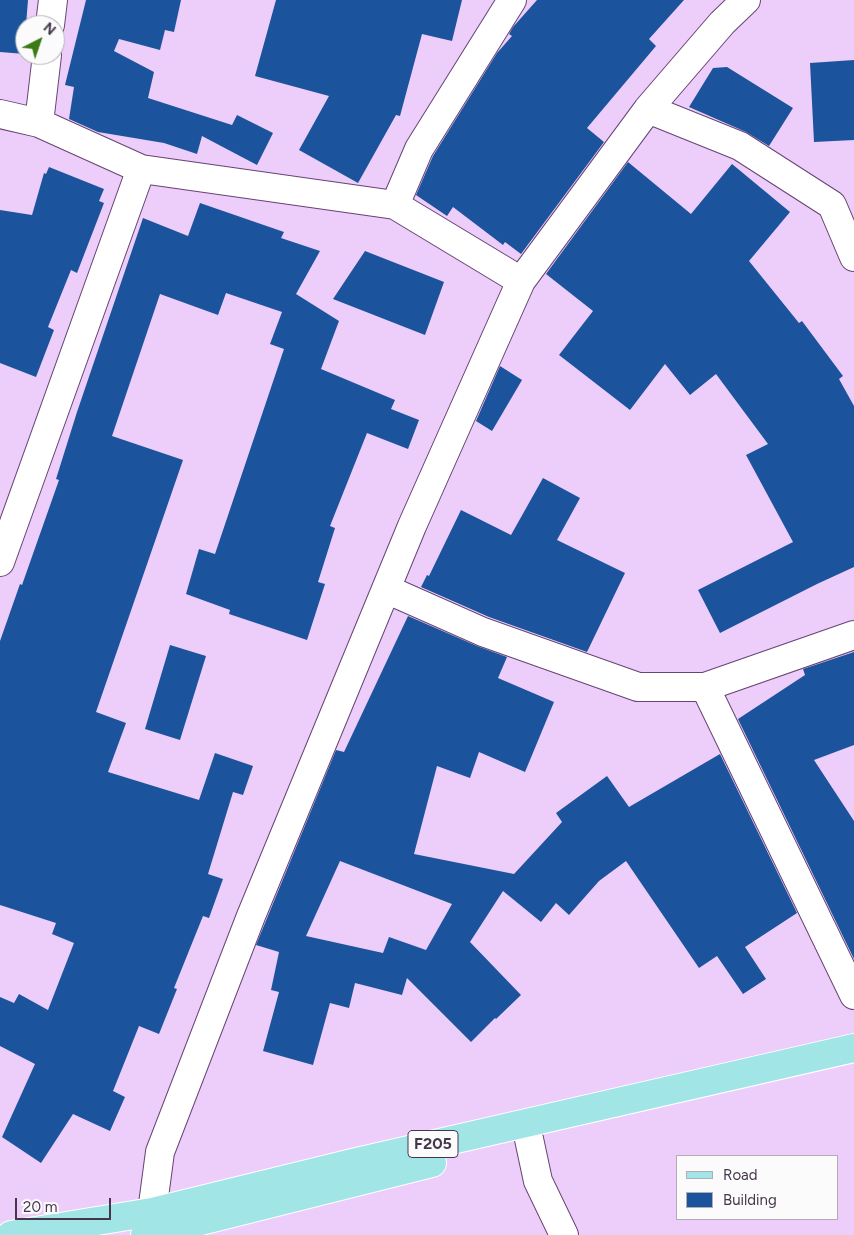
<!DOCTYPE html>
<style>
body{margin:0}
#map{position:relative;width:854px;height:1235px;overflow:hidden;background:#edcdfa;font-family:Figtree,sans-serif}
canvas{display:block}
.legend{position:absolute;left:676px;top:1155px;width:162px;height:65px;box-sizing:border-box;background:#fbfbfb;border:1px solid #b3acb5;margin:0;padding:6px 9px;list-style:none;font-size:15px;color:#46364c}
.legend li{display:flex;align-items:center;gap:10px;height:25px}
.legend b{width:25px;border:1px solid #b3acb5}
.north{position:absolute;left:15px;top:15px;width:50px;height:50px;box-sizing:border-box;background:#fbfbfb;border:1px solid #b3acb5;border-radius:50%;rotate:41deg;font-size:14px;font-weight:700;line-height:20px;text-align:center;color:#46364c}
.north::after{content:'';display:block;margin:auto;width:18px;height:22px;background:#3c7a16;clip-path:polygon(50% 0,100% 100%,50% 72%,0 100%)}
.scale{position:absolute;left:15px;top:1198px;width:96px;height:22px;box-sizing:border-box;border:2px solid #46364c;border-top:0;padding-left:6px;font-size:15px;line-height:18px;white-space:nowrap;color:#46364c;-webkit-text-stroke:4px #fbfbfb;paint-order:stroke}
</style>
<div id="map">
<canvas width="854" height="1235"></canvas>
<ul class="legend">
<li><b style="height:6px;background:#a2e5e6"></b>Road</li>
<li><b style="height:14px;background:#1b549c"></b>Building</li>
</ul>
<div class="north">N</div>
<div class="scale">20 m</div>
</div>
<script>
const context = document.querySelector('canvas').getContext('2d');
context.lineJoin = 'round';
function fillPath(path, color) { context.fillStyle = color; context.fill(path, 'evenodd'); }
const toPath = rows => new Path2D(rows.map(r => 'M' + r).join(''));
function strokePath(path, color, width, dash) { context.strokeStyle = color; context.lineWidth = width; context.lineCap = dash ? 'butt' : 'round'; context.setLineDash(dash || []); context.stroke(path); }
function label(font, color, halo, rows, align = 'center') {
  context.font = font + ' Figtree,sans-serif'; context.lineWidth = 5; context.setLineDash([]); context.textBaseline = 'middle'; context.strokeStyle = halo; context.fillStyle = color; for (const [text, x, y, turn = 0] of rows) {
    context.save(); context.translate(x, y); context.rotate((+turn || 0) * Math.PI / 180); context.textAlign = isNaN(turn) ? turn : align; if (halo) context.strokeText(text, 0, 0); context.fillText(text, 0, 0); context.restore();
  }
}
fillPath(toPath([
 [0,0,28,0,26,25,25,25,25,54,0,52],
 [86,0,181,0,174,32,165,30,160,50,119,39,114,51,154,72,148,98,232,125,237,115,273,133,257,165,202,136,197,154,164,143,98,132,69,119,74,87,65,85],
 [276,0,462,0,452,41,422,34,400,116,396,115,358,183,299,150,329,96,255,76],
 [537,0,684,0,649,39,656,46,587,128,604,142,521,254,505,242,503,245,453,207,447,216,416,195,433,156,497,53,512,36,509,34,513,27],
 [854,60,854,140,814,142,810,63],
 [727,67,793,108,769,146,746,132,689,107,713,68],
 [628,162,691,214,732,164,790,212,749,261,799,323,802,321,843,376,839,379,854,406,854,567,817,584,720,633,698,590,793,542,746,455,768,444,716,374,690,395,665,364,630,410,559,355,593,311,546,274],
 [49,167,104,189,99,201,104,203,77,273,71,270,48,327,54,330,36,377,0,363,0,210,32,215,44,173,46,174],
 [200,203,284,232,281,238,320,251,296,294,339,321,321,369,395,400,391,409,419,420,408,449,367,433,330,526,335,528,318,582,325,584,307,640,229,614,230,610,186,594,199,549,215,554,284,349,270,344,282,312,226,293,218,315,160,294,112,436,183,460,96,712,126,723,108,772,199,800,215,753,253,766,243,795,233,792,208,874,223,879,209,918,203,916,174,988,177,989,159,1034,139,1026,113,1091,125,1097,110,1131,73,1114,41,1163,2,1137,35,1064,0,1046,0,997,14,1003,19,994,48,1010,74,943,52,934,56,923,0,905,0,641,20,584,22,585,59,480,56,479,77,412,143,218,188,236],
 [365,251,444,282,425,335,333,299],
 [500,366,522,380,492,431,476,421],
 [543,478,580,498,557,540,625,573,587,652,489,617,421,587,427,575,429,576,461,510,511,535],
 [408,616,477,646,507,657,498,678,554,702,525,772,479,752,470,778,437,766,414,854,514,874,562,822,556,813,607,776,629,807,720,754,797,913,745,947,766,979,743,994,717,956,699,968,626,861,599,881,569,915,556,903,541,922,503,891,470,942,521,995,496,1019,495,1018,471,1042,407,978,402,995,355,983,349,1008,330,1003,313,1065,263,1051,279,992,271,990,279,952,256,945,336,750,344,752],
 [340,861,452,904,426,950,389,937,383,953,306,936],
 [170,645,206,656,180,740,145,729],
 [854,652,854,745,814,760,854,821,854,959,738,719,805,675,803,669]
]), '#1b549c');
const minor = toPath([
 [50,25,53,0],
 [648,109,740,146,832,205,854,257],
 [0,114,39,123,141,169,395,205,521,281],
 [39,123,47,55],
 [395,205,419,149,512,0],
 [0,562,141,169],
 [386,589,483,632,638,687,705,687,854,635],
 [705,687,854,995],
 [529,1139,538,1181,564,1235],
 [152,1212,160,1152,251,916,412,526,521,281,648,109,722,23,746,0]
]);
const major = toPath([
 [11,1235,152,1212,356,1162,854,1048],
 [145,1235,432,1163]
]);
strokePath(minor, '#664473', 30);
strokePath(major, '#fff', 30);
strokePath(minor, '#fff', 28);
strokePath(major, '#a2e5e6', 28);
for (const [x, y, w] of [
 [433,1144,50]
]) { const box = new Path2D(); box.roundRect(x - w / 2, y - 13.5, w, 27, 4); context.fillStyle = '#fbfbfb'; context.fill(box); strokePath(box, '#46364c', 1); }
label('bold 16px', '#46364c', null, [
 ["F205",433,1144]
]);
</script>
